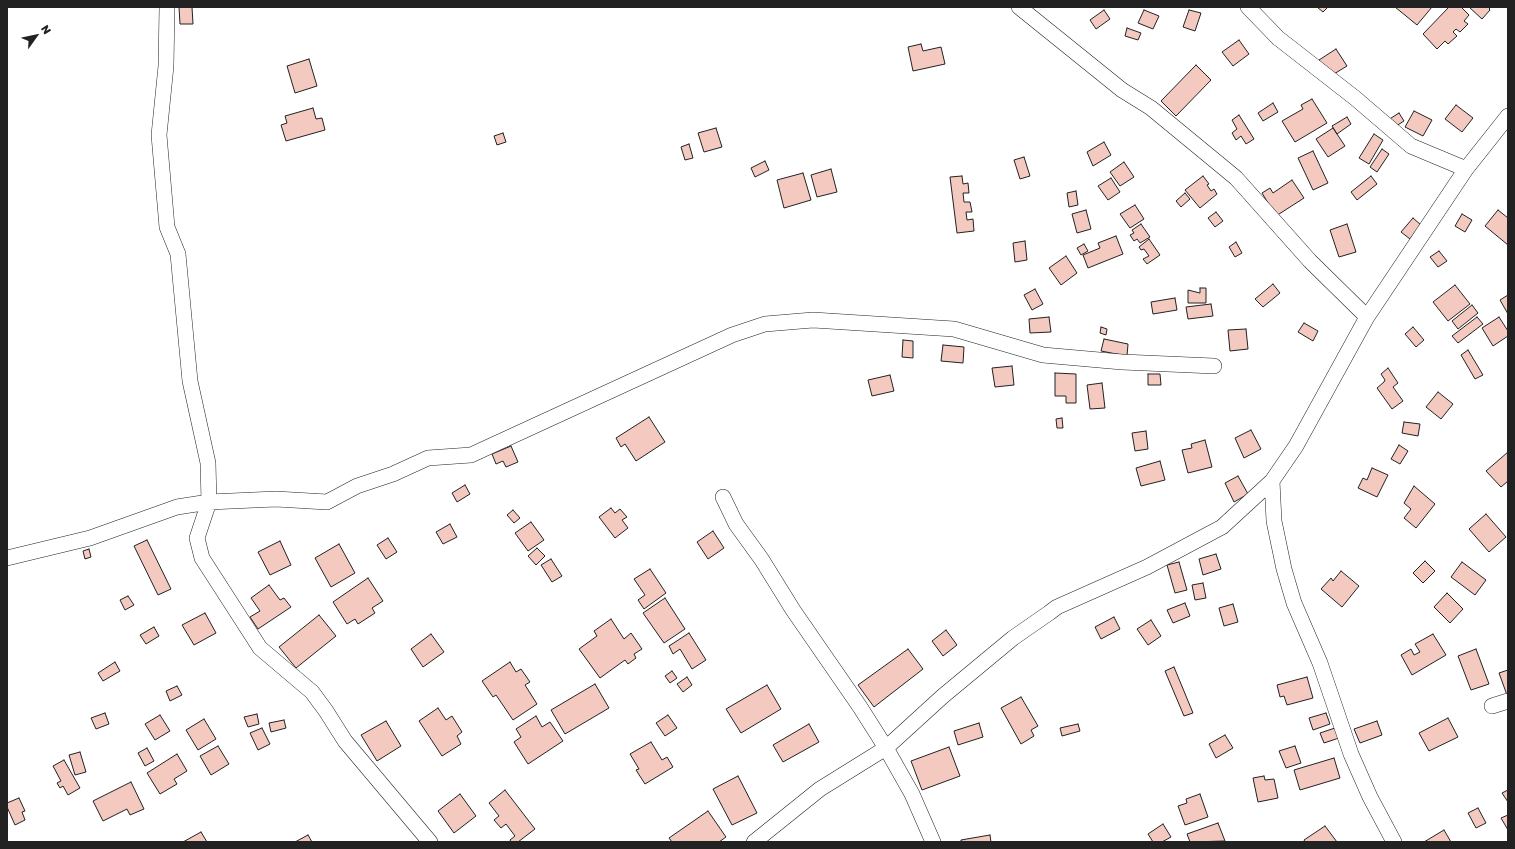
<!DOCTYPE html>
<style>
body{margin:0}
#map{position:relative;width:1515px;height:849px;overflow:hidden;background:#fff;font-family:"Golos Text",sans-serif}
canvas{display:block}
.frame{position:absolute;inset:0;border:8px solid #222;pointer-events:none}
.north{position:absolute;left:16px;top:16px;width:40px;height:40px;-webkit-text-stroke:3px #fff;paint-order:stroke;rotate:57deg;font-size:11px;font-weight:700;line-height:16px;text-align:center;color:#222}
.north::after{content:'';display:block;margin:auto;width:14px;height:18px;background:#222;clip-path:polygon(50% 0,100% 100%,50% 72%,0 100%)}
</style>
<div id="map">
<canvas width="1515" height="849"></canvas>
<div class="frame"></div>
<div class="north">N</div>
</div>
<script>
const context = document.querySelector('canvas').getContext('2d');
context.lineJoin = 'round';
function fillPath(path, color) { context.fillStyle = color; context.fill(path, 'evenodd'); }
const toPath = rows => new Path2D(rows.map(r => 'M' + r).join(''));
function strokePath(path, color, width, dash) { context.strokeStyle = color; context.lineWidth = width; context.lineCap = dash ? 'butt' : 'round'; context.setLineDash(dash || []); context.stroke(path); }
const building = toPath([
 [179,7,192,7,193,24,180,24,179,7],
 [1317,7,1328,7,1323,12,1317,7],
 [1395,7,1432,7,1417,25,1395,7],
 [1449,7,1461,7,1469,15,1464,21,1468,24,1460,32,1456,29,1453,32,1457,36,1448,44,1445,41,1437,49,1423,34,1449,7],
 [1469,7,1491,7,1489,9,1490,10,1482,19,1469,7],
 [1104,10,1110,19,1096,29,1090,20,1104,10],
 [1144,10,1159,16,1153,29,1138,23,1144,10],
 [1189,10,1201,13,1195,31,1183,27,1189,10],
 [1127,28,1141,33,1138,40,1125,36,1127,28],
 [1239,40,1249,54,1233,66,1222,52,1239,40],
 [921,44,923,51,941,47,945,64,913,71,908,47,921,44],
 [1336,49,1347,66,1329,77,1319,60,1336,49],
 [309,59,317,86,295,93,287,66,309,59],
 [1196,65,1211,80,1176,116,1161,101,1196,65],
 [1312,99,1327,123,1295,142,1282,121,1303,109,1301,105,1312,99],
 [1273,103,1278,112,1263,121,1258,113,1273,103],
 [1456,105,1473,118,1462,132,1445,119,1456,105],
 [313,108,316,119,322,118,325,130,286,141,281,125,287,123,285,116,313,108],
 [1414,111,1432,120,1423,136,1405,127,1414,111],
 [1399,113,1404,121,1393,128,1388,120,1399,113],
 [1239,115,1254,139,1246,144,1241,136,1236,140,1232,133,1237,129,1232,120,1239,115],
 [1347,117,1351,124,1337,134,1332,126,1347,117],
 [716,128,722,147,704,152,698,133,716,128],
 [1333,128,1345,146,1328,157,1316,139,1333,128],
 [503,133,506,142,497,145,494,136,503,133],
 [1374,134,1383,140,1369,164,1359,158,1374,134],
 [1104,142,1111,155,1093,166,1087,152,1104,142],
 [689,144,693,158,685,160,681,147,689,144],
 [1382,149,1389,154,1377,172,1370,167,1382,149],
 [1313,151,1328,183,1313,190,1298,158,1313,151],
 [1024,157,1030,176,1020,179,1014,160,1024,157],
 [765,161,769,170,755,177,751,168,765,161],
 [1124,162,1134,177,1120,186,1110,172,1124,162],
 [831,169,837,192,817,197,811,175,831,169],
 [803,173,811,200,784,208,777,180,803,173],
 [962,176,963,184,968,183,969,193,963,193,964,202,970,202,972,212,966,212,967,220,973,219,974,231,957,233,950,177,962,176],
 [1203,176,1209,184,1207,185,1211,191,1214,189,1217,194,1200,208,1185,190,1203,176],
 [1371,176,1377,184,1357,200,1351,192,1371,176],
 [1111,178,1120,192,1108,200,1098,186,1111,178],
 [1292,180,1304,198,1276,216,1262,193,1270,188,1273,193,1292,180],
 [1076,191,1078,205,1069,207,1067,193,1076,191],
 [1185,193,1190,199,1181,207,1176,201,1185,193],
 [1135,205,1144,219,1130,228,1120,214,1135,205],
 [1086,210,1091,229,1077,233,1072,214,1086,210],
 [1498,210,1508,218,1508,245,1485,226,1498,210],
 [1216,212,1223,221,1215,227,1208,218,1216,212],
 [1462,214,1472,220,1465,232,1455,226,1462,214],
 [1413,218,1421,225,1410,239,1401,232,1413,218],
 [1141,224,1150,237,1140,243,1137,239,1134,241,1130,235,1134,233,1132,230,1141,224],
 [1347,224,1356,252,1339,257,1330,230,1347,224],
 [1116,236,1123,254,1088,268,1083,255,1100,248,1098,243,1116,236],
 [1149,239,1160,255,1147,264,1143,259,1149,256,1144,249,1141,250,1139,247,1149,239],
 [1025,241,1027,260,1015,262,1013,243,1025,241],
 [1236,242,1242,253,1235,257,1229,247,1236,242],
 [1084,244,1088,251,1081,255,1077,248,1084,244],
 [1439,251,1447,261,1438,267,1430,257,1439,251],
 [1066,256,1077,273,1061,285,1049,268,1066,256],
 [1273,284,1280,293,1263,307,1255,299,1273,284],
 [1455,285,1470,304,1448,321,1433,302,1455,285],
 [1200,288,1206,288,1206,303,1188,303,1188,290,1200,293,1200,288],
 [1035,289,1043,304,1032,310,1024,295,1035,289],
 [1508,295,1508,314,1500,300,1508,295],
 [1175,298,1177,310,1153,314,1151,302,1175,298],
 [1211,304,1213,316,1188,319,1186,307,1211,304],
 [1472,305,1478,313,1458,329,1452,321,1472,305],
 [1049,317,1051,332,1030,333,1029,319,1049,317],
 [1477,317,1483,324,1458,343,1452,336,1477,317],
 [1499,317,1508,331,1508,336,1493,346,1482,328,1499,317],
 [1304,323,1318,331,1313,341,1298,332,1304,323],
 [1101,327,1107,329,1106,335,1100,333,1101,327],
 [1413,327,1424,340,1416,347,1405,334,1413,327],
 [1246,329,1248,349,1230,351,1228,330,1246,329],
 [1104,339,1128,344,1127,356,1101,351,1104,339],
 [903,340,913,341,913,358,902,357,903,340],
 [943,345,964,347,963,363,941,361,943,345],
 [1468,350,1483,375,1475,379,1461,355,1468,350],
 [1012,366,1014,385,995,387,992,368,1012,366],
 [1388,368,1398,383,1393,387,1403,401,1392,409,1377,388,1384,382,1385,380,1381,374,1388,368],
 [1055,373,1076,374,1076,403,1066,403,1066,396,1055,396,1055,373],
 [1148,374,1160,374,1161,385,1148,385,1148,374],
 [890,375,894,391,872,396,868,380,890,375],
 [1102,383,1105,408,1090,409,1087,385,1102,383],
 [1438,392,1453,404,1441,419,1426,407,1438,392],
 [649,417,665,442,636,461,625,444,621,447,616,438,649,417],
 [1062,418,1063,428,1057,428,1056,419,1062,418],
 [1404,422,1420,424,1418,436,1402,433,1404,422],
 [1251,430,1261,449,1244,458,1235,438,1251,430],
 [1146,431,1148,449,1135,451,1132,433,1146,431],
 [1205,440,1212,467,1188,473,1182,450,1192,448,1191,444,1205,440],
 [1399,445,1408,451,1400,464,1391,459,1399,445],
 [511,446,518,462,506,467,503,461,496,464,492,454,511,446],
 [1508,452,1508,481,1501,487,1486,471,1508,452],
 [1160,461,1165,480,1141,486,1136,468,1160,461],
 [1372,468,1388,475,1377,497,1358,488,1363,478,1367,480,1372,468],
 [1238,476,1248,494,1234,502,1225,483,1238,476],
 [465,485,470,494,457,502,452,493,465,485],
 [1414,486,1435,504,1416,528,1404,518,1411,509,1404,503,1414,486],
 [611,508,615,513,620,509,627,517,622,520,628,528,615,538,599,517,611,508],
 [513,510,520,518,514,523,507,515,513,510],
 [1486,514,1506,537,1489,552,1469,529,1486,514],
 [531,522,544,540,528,551,515,533,531,522],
 [450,524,457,537,443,544,436,532,450,524],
 [713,531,724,548,708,559,697,542,713,531],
 [388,538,397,552,386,559,377,545,388,538],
 [147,540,171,589,158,595,134,546,147,540],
 [280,541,291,565,270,575,258,552,280,541],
 [339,544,355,573,331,587,315,558,339,544],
 [537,548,545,556,536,565,528,556,537,548],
 [89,549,91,557,85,559,83,551,89,549],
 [1216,554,1221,569,1203,575,1199,559,1216,554],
 [551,559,562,576,552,582,541,565,551,559],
 [1425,561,1435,571,1423,583,1413,573,1425,561],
 [1179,562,1187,590,1175,593,1167,565,1179,562],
 [1462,562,1486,580,1475,595,1451,577,1462,562],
 [650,569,666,593,644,609,638,600,645,595,634,579,650,569],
 [1341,571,1359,586,1342,607,1321,589,1331,578,1333,581,1341,571],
 [368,578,383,601,372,608,375,613,358,624,355,619,347,624,333,602,368,578],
 [1203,583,1206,598,1195,600,1192,585,1203,583],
 [269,585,280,600,284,598,291,607,258,629,250,617,260,611,251,598,269,585],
 [1447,593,1463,609,1450,623,1434,607,1447,593],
 [128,596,134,605,125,610,120,600,128,596],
 [665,598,685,629,664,643,643,613,665,598],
 [1185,603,1190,616,1173,623,1167,610,1185,603],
 [1233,604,1238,622,1224,626,1219,608,1233,604],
 [205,613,216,633,194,645,182,625,205,613],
 [319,615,336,636,296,668,279,647,319,615],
 [1114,617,1120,629,1101,639,1095,627,1114,617],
 [611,619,624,639,631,633,642,649,634,654,636,658,628,664,625,660,600,678,579,649,597,636,594,631,611,619],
 [1151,620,1161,636,1148,645,1137,629,1151,620],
 [154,627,159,636,146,644,140,635,154,627],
 [946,630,957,645,943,656,932,641,946,630],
 [689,633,706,660,692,669,680,649,673,654,669,646,689,633],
 [431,634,444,652,423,667,411,649,431,634],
 [1433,634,1446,655,1412,675,1401,655,1411,649,1414,655,1420,652,1415,644,1433,634],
 [908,649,923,669,874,707,858,685,908,649],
 [1476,649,1489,684,1471,690,1458,656,1476,649],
 [115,662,120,671,103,681,98,673,115,662],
 [510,662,516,672,521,669,530,682,525,685,537,704,513,720,496,695,493,697,482,681,510,662],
 [1174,667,1193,713,1184,716,1165,671,1174,667],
 [1508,670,1508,695,1507,695,1499,673,1508,670],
 [672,671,677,678,670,683,665,676,672,671],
 [687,677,692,685,683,692,677,684,687,677],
 [1307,677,1313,698,1287,705,1284,696,1280,697,1277,685,1307,677],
 [595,684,609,708,565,734,551,710,595,684],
 [767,685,781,709,741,733,726,709,767,685],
 [177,686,182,695,170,701,166,691,177,686],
 [1021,697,1038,726,1031,730,1034,736,1021,744,1001,708,1021,697],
 [438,708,446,720,452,716,462,732,457,736,461,744,442,756,419,721,438,708],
 [105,713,109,724,96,729,91,718,105,713],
 [1326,713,1330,724,1313,730,1309,718,1326,713],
 [257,714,259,724,248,727,244,717,257,714],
 [160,715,170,731,155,740,145,724,160,715],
 [668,715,677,728,665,736,656,723,668,715],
 [536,716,542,727,550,722,563,741,528,764,514,742,521,737,516,729,536,716],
 [1448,718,1458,737,1429,751,1419,733,1448,718],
 [204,719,216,739,198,750,186,730,204,719],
 [284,720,286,728,271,732,269,723,284,720],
 [386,721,401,746,377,761,361,735,386,721],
 [1377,721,1382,735,1360,743,1354,729,1377,721],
 [979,723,983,737,958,745,954,731,979,723],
 [809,724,819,742,783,762,773,745,809,724],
 [1078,724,1080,731,1062,736,1060,728,1078,724],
 [262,728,270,744,258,750,250,733,262,728],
 [1335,728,1339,738,1324,743,1320,733,1335,728],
 [1225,735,1233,748,1216,758,1209,744,1225,735],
 [651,742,662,760,667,757,673,767,645,784,636,770,639,769,630,754,651,742],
 [218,746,229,764,211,775,200,756,218,746],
 [1295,746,1301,763,1286,768,1279,751,1295,746],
 [949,747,960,776,922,790,911,761,949,747],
 [147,748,154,761,145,766,138,753,147,748],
 [80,752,86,772,75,775,69,755,80,752],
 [177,754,187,771,174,779,177,784,160,794,147,773,177,754],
 [1334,758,1340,778,1300,790,1294,770,1334,758],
 [64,760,80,788,68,795,63,786,60,788,57,783,61,781,53,766,64,760],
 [738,776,757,813,732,825,713,789,738,776],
 [1264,776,1265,780,1274,779,1278,798,1258,802,1253,778,1264,776],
 [131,782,144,809,130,815,127,809,103,821,93,801,131,782],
 [505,790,535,829,518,842,511,842,510,840,515,836,506,824,501,828,494,820,499,816,489,803,505,790],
 [1508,790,1508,802,1502,793,1508,790],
 [460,794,476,816,454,833,438,811,460,794],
 [1200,794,1208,817,1185,825,1178,806,1187,803,1186,799,1200,794],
 [19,798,25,811,22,812,25,820,15,825,7,807,7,803,19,798],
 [1478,808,1486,823,1476,828,1468,813,1478,808],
 [708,811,726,837,719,842,672,842,669,838,708,811],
 [1508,815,1508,830,1501,818,1508,815],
 [1218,823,1225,841,1190,842,1187,834,1218,823],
 [1163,824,1171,837,1162,842,1153,842,1148,834,1163,824],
 [1325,826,1337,842,1305,842,1304,840,1325,826],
 [1444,830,1451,842,1424,842,1444,830],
 [201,832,207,842,183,842,201,832],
 [308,835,312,842,295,842,308,835],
 [990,835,991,842,961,842,961,840,990,835]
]);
fillPath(building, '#f3c9c0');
strokePath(building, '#222', 1);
const minor = toPath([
 [167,7,166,66,159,135,167,227,178,254,190,381,208,463,209,502,197,538,202,558,260,648,312,692,326,711,345,741,430,842],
 [1019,7,1122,90,1151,108,1236,178,1310,261,1367,317],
 [1248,7,1278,38,1355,98,1411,146,1466,169],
 [1272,481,1274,521,1284,569,1294,603,1320,663,1351,754,1370,797,1394,842],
 [723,497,736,524,762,560,793,610,860,707,886,748,912,794,933,842],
 [7,558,90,538,177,507,209,502,276,499,327,502,357,486,393,474,428,458,471,455,732,335,765,324,813,320,954,329,1043,355,1122,362,1214,366],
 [1492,706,1508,701],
 [754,842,820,789,886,748,943,696,1013,638,1049,613,1057,607,1147,567,1222,527,1272,481,1296,446,1367,317,1466,169,1508,116]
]);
strokePath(minor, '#222', 16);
strokePath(minor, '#fff', 15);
</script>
